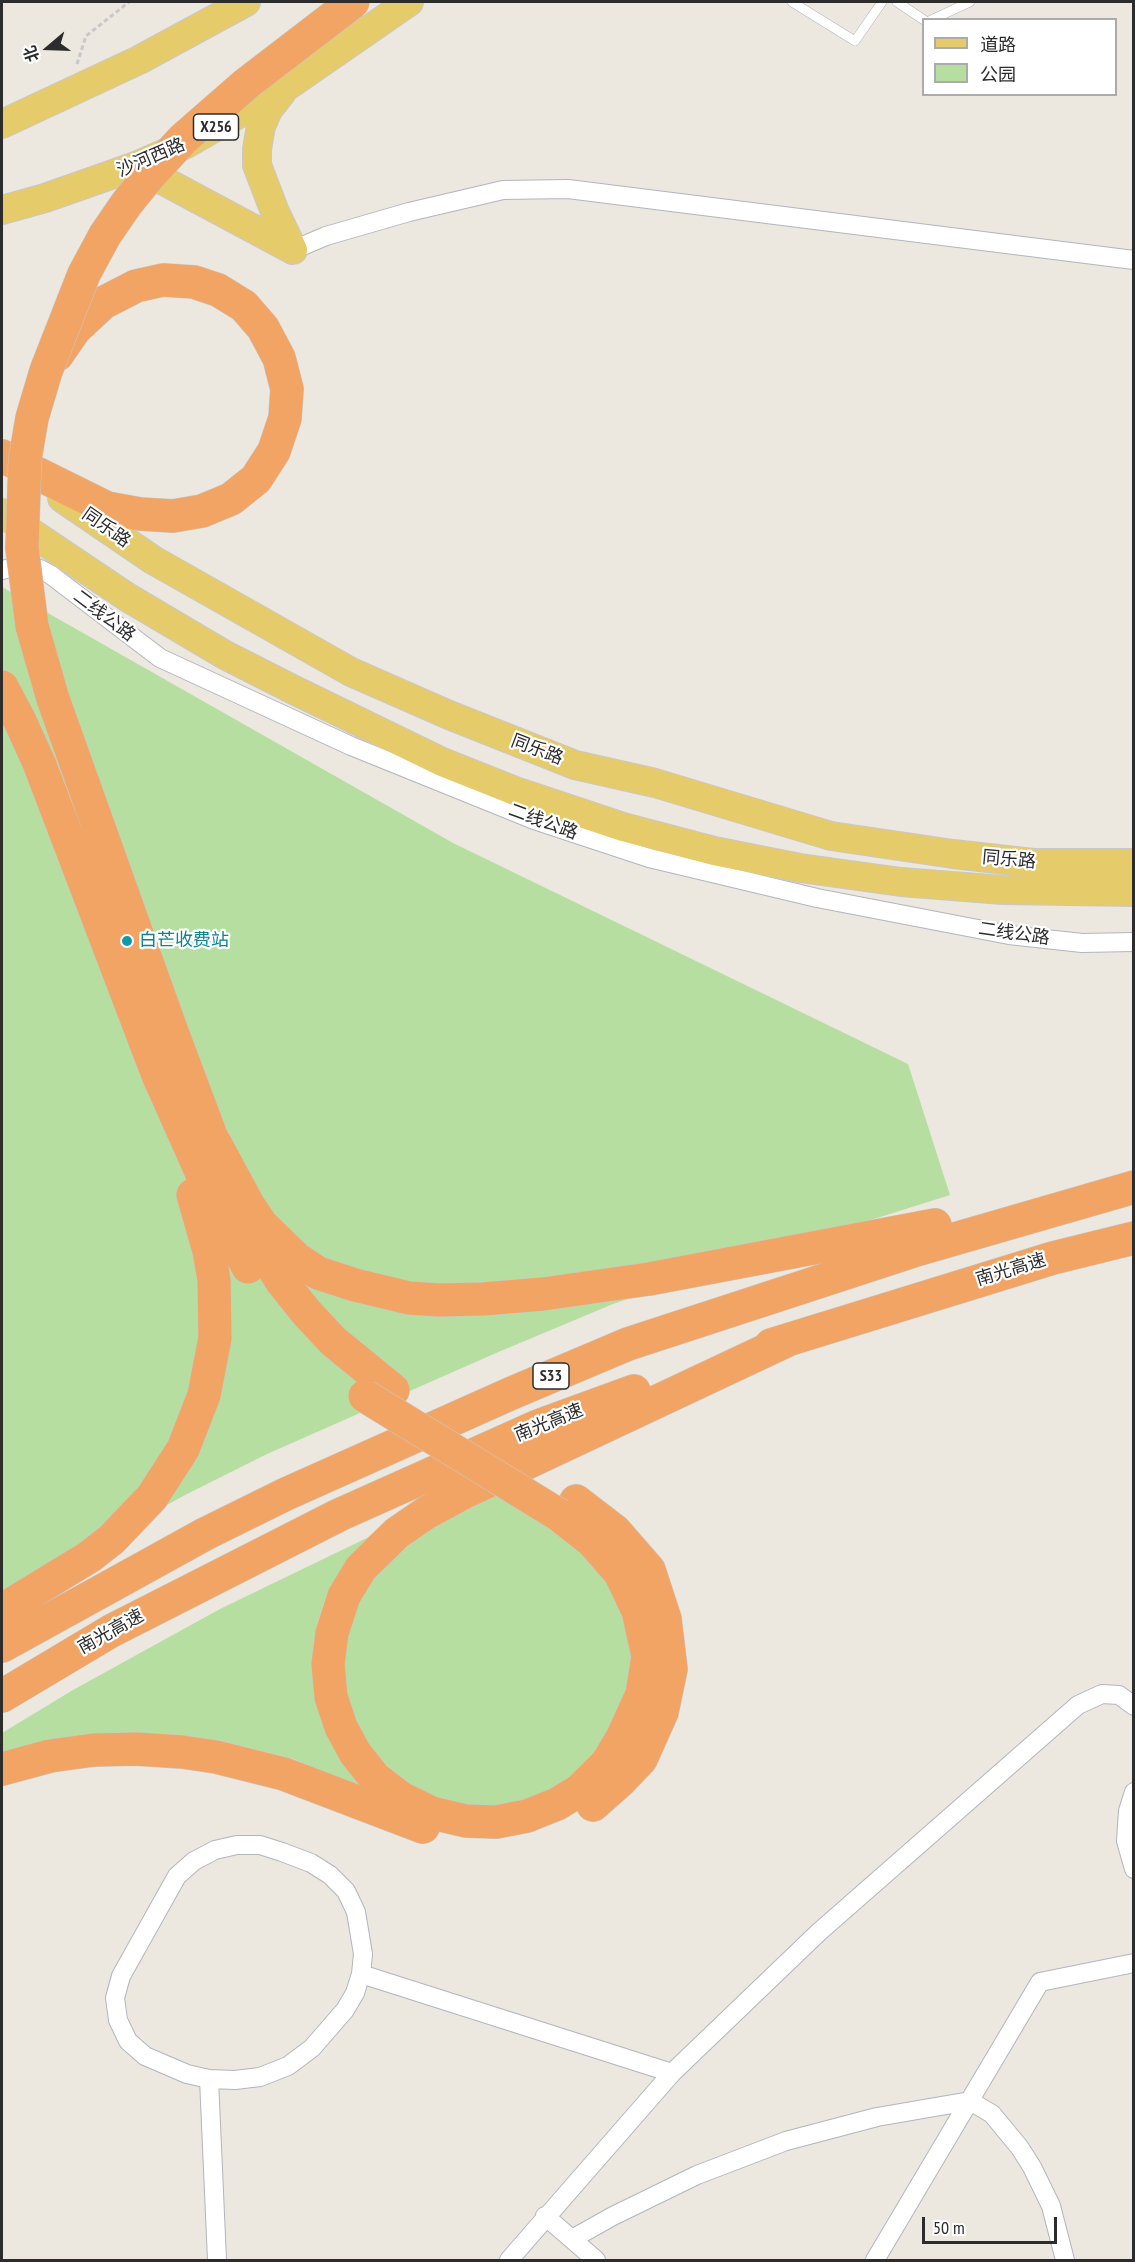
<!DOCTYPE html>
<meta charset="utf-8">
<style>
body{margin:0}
#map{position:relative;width:1135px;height:2262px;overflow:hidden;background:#ece7df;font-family:"PT Sans Narrow","Noto Sans SC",sans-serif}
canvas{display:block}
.frame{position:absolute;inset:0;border:3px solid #2c2c2c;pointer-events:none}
.legend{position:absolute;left:922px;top:18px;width:195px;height:78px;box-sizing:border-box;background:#fff;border:2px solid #ababab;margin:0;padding:8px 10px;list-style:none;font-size:18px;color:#2c2c2c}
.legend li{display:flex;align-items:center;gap:12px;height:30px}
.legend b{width:30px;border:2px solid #ababab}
.north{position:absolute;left:18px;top:18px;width:60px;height:60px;-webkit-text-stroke:4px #fff;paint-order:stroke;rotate:251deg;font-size:16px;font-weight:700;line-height:24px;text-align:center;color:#2c2c2c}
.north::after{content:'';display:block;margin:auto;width:21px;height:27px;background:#2c2c2c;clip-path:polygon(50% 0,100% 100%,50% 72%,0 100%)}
.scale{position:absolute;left:922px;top:2217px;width:135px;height:27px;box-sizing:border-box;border:3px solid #2c2c2c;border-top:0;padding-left:8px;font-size:18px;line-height:21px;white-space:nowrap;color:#2c2c2c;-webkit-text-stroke:4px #fff;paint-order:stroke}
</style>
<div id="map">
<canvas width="1135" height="2262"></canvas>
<div class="frame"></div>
<ul class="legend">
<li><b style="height:8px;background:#e6cb6a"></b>道路</li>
<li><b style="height:16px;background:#b5dea0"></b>公园</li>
</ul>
<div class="north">北</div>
<div class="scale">50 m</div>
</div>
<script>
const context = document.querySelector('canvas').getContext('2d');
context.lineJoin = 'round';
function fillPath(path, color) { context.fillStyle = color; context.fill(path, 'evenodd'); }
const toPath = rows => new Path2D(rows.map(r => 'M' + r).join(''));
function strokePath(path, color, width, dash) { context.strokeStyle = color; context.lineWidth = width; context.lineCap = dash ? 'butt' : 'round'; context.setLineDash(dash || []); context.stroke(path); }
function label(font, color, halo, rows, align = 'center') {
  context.font = font + ' "PT Sans Narrow","Noto Sans SC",sans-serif'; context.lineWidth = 4.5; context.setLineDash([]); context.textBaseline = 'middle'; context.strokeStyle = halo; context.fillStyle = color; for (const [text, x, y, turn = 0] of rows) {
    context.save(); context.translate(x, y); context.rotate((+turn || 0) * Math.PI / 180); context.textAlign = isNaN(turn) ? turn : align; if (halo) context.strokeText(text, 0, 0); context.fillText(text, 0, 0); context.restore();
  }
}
fillPath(toPath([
 [2,587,453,843,908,1064,950,1195,709,1271,613,1304,496,1353,267,1454,185,1495,2,1596],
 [496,1495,550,1529,580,1552,606,1582,623,1616,632,1657,626,1689,608,1730,594,1752,570,1777,549,1790,523,1801,495,1806,468,1805,437,1798,410,1784,387,1766,368,1744,356,1721,347,1693,344,1664,347,1636,359,1603,374,1578,408,1546,435,1527],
 [371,1536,328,1591,317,1624,312,1659,314,1694,324,1728,340,1759,362,1787,293,1759,221,1741,147,1734,2,1752,2,1733,73,1690,220,1609]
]), '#b5dea0');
const service = toPath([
 [792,2,855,41,882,2],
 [897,2,924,20],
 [931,20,970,2]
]);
const minor = toPath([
 [293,250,326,236,409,212,503,190,568,189,1134,260],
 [2,570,22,565,40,569,51,575,160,658,351,746,534,820,649,858,817,898,1009,935,1082,943,1134,942],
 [1134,1792,1128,1811,1126,1841,1134,1869],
 [237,1845,260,1845,282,1852,311,1863,330,1875,346,1891,356,1912,363,1954,361,1974,355,1993,345,2010,312,2048,288,2066,260,2077,235,2080,209,2079,187,2074,145,2056,128,2041,118,2020,115,1998,121,1976,177,1876,194,1861,215,1850,237,1845],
 [361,1974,672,2073],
 [209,2079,217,2260],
 [545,2216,596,2260],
 [572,2239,613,2216,697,2175,786,2141,877,2117,970,2101,992,2114,1020,2148,1032,2167,1051,2206,1065,2260],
 [509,2260,672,2073,819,1932,1078,1705,1102,1694,1119,1695,1134,1706],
 [875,2260,1040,1982,1134,1963]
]);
const primary = toPath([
 [282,92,268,110,261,126,257,149,257,165,275,212,293,250],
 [2,124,139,60,246,2],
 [136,166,293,250],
 [2,210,45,198,136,166,186,144,289,85,409,2],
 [62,498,153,560,351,672,449,715,575,765,655,783,831,836,953,854,1033,863,1134,863],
 [2,513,127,597,225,655,292,689,442,762,515,791,623,827,714,851,800,868,901,882,1003,890,1134,892]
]);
const motorway = toPath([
 [2,456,107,508,140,514,173,516,202,511,231,499,256,479,274,451,285,418,287,389,279,358,263,328,244,306,218,290,194,282,163,280,136,286,103,303,75,329,57,355],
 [32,626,53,699,171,1029,222,1165],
 [2,687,20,721,39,763,158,1075,223,1221,248,1267],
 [215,1143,249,1206,262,1225,297,1259,318,1273,355,1285,409,1298,439,1300,483,1299,543,1294,649,1279,935,1225],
 [249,1229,282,1282,306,1312,333,1341,393,1390],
 [771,1345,1053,1258,1134,1238],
 [576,1501,615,1531,649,1570,665,1619,671,1669,662,1712,641,1759,620,1781,593,1805],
 [559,1515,592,1541,620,1573,638,1611,648,1656,642,1694,622,1738,607,1763,580,1790,557,1804,527,1816,496,1822,466,1821,432,1813,401,1798,375,1778,355,1753,341,1727,331,1697,328,1664,332,1633,344,1596,361,1568,397,1533,426,1513,467,1491,790,1339],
 [2,1610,89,1557,112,1539,152,1497,183,1449,204,1395,215,1338,214,1280,209,1251,193,1195],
 [2,1646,205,1534,286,1494,512,1393,628,1344,913,1251,1134,1187],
 [2,1696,111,1631,339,1515,538,1426,634,1391],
 [2,1769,50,1756,94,1750,136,1749,182,1752,216,1757,284,1774,423,1827]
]);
strokePath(service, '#b3b5be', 10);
strokePath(minor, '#b3b5be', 20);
strokePath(primary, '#c8c8c8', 30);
strokePath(motorway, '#c8c8c8', 34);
strokePath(toPath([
 [77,64,86,36,129,2]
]), '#c8c8c8', 3, [4.5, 3]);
strokePath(service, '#fff', 9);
strokePath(minor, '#fff', 18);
strokePath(primary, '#e6cb6a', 28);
strokePath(motorway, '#f2a464', 33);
const motorwayBridge = toPath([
 [32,626,22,548,25,459,32,418,46,371,84,274,105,235,127,203,149,176,183,139,246,84,353,2],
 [365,1396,559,1515]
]);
strokePath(motorwayBridge, '#c8c8c8', 34, []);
strokePath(motorwayBridge, '#f2a464', 33);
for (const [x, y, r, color] of [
 [127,941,6,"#0f9aa8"]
]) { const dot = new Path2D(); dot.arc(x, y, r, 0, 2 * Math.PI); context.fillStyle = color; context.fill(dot); strokePath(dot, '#fff', 2); }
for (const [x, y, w] of [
 [216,127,45],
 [551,1376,36]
]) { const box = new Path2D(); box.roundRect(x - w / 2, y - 13, w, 26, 4.5); context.fillStyle = '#fff'; context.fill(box); strokePath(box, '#2c2c2c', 1.5); }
label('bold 16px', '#2c2c2c', null, [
 ["X256",216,127],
 ["S33",551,1376]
]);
label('18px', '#2c2c2c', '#fff', [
 ["沙河西路",151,158,-23],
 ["同乐路",106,528,35],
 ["二线公路",104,616,37],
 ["同乐路",537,750,21],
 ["二线公路",543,822,20],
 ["同乐路",1009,860,5],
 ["二线公路",1014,934,8],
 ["南光高速",1011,1270,-17],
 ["南光高速",549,1423,-22],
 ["南光高速",111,1632,-29]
]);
label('18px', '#0d838f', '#fff', [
 ["白芒收费站",139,941]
], 'left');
</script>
